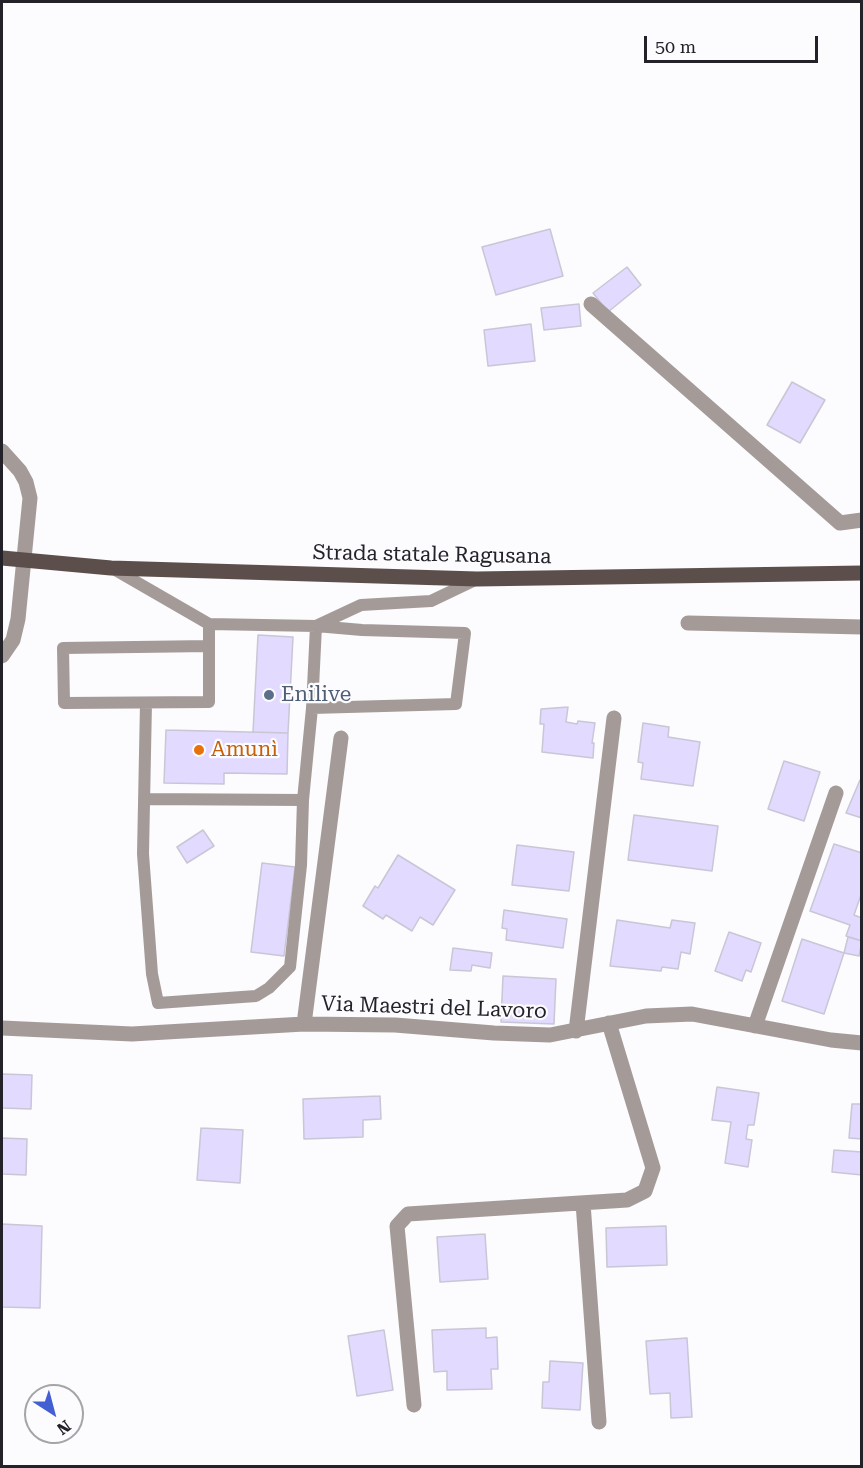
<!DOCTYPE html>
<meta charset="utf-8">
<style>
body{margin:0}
#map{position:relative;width:863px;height:1468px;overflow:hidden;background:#fcfbfe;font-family:"Roboto Serif",serif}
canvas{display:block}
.frame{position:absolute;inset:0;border:3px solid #232228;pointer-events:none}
.north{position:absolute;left:24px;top:1384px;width:60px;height:60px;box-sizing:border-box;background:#fcfbfe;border:2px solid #a5a4a8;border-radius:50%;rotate:144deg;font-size:16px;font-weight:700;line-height:24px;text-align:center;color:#232228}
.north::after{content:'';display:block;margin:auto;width:21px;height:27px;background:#445fd2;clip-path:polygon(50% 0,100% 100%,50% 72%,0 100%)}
.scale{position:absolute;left:644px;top:36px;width:174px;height:27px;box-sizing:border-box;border:3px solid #232228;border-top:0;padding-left:8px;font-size:18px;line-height:21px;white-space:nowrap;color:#232228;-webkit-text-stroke:4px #fcfbfe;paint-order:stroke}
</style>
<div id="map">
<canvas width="863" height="1468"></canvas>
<div class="frame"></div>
<div class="north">N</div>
<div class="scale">50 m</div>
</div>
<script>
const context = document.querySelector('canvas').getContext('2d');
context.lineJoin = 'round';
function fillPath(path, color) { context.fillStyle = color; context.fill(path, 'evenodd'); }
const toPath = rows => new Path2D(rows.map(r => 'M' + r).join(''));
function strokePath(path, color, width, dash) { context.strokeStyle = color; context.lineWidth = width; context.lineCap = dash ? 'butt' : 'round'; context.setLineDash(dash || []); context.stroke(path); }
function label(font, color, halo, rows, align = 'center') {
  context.font = font + ' "Roboto Serif",serif'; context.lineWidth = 4.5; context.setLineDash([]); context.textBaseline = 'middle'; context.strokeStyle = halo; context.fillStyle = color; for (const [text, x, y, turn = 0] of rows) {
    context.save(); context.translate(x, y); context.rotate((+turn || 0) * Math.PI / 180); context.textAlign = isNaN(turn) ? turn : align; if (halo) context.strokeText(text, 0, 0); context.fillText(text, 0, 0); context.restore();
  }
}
const building = toPath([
 [550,229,563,276,496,295,482,247,550,229],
 [627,267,641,285,608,312,593,293,627,267],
 [579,304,581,326,544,330,541,308,579,304],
 [531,324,535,361,488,366,484,330,531,324],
 [792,382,825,400,800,443,767,425,792,382],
 [258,635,293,637,288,733,253,732,258,635],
 [568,707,566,722,577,724,578,721,595,723,592,743,594,743,593,758,542,752,544,724,540,724,541,709,568,707],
 [643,723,669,727,668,737,700,742,693,786,641,779,643,763,638,762,643,723],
 [166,730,288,733,287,774,224,773,224,784,164,783,166,730],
 [784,761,820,772,804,821,768,809,784,761],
 [860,780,862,780,862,818,846,813,860,780],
 [634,815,718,826,712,871,628,860,634,815],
 [203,830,214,846,187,863,177,847,203,830],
 [834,844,862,853,862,892,854,915,862,918,862,941,846,936,850,925,810,911,834,844],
 [517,845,574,852,569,891,512,885,517,845],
 [398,855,455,890,433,925,420,917,412,931,386,915,383,919,363,906,375,886,378,888,398,855],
 [262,863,295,867,284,956,251,952,262,863],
 [504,910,567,919,563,948,506,940,507,929,502,928,504,910],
 [617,920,670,928,672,920,695,923,690,954,681,952,678,969,662,967,661,971,610,966,617,920],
 [729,932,761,943,751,972,746,970,742,981,715,971,729,932],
 [848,937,862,941,859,956,844,953,848,937],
 [802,939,844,953,824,1014,782,1001,802,939],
 [453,948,492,953,490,968,472,965,471,971,450,970,453,948],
 [503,976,556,979,554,1024,501,1022,503,976],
 [2,1074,32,1075,31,1109,2,1108,2,1074],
 [717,1087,759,1093,754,1125,748,1125,746,1139,752,1140,748,1167,725,1163,731,1122,712,1120,717,1087],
 [380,1096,381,1119,363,1120,363,1137,304,1139,303,1099,380,1096],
 [852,1104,862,1104,862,1139,849,1138,852,1104],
 [201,1128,243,1130,240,1183,197,1180,201,1128],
 [2,1138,27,1139,26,1175,2,1174,2,1138],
 [834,1150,862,1152,862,1175,832,1172,834,1150],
 [2,1224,42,1226,40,1308,2,1307,2,1224],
 [666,1226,667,1265,607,1267,606,1228,666,1226],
 [485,1234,488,1279,440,1282,437,1237,485,1234],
 [486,1328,486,1338,497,1337,498,1369,491,1369,492,1389,447,1390,447,1371,434,1372,432,1330,486,1328],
 [384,1330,393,1390,357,1396,348,1336,384,1330],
 [687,1338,692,1417,671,1418,670,1393,650,1394,646,1341,687,1338],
 [550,1361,583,1363,580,1410,542,1408,543,1382,549,1382,550,1361]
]);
fillPath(building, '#e2daff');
strokePath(building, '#c9c6d6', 1.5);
strokePath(toPath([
 [112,568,209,624,316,626,361,605,431,601,475,580],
 [209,624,209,702,64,703,63,648,209,646],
 [146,703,143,854,152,974,158,1003,256,996,269,988,290,967,301,865,303,800,312,708,316,626,362,630,465,633,456,704,312,708],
 [144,799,303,800]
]), '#a49b99', 12);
strokePath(toPath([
 [591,304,840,523,862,520],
 [2,451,20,471,26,482,30,498,18,619,13,640,2,656],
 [688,623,862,627],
 [304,1024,341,738],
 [755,1026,836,793],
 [2,1028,132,1034,304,1024,395,1025,494,1033,550,1035,646,1016,692,1014,831,1040,862,1043],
 [576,1031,614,718],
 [583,1203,599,1422],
 [414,1405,397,1226,408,1214,627,1200,645,1191,653,1168,609,1023]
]), '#a49b99', 15);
strokePath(toPath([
 [2,558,111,568,477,579,862,573]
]), '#5c4e4b', 15);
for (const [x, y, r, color] of [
 [269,695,6,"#5c6f8a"],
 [199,750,6,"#e8710a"]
]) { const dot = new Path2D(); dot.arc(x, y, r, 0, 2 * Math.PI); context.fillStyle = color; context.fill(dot); strokePath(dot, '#fcfbfe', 2); }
label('21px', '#232228', '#fcfbfe', [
 ["Strada statale Ragusana",432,555,1],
 ["Via Maestri del Lavoro",434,1008,2]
]);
label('21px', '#4e5e75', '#fcfbfe', [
 ["Enilive",281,695]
], 'left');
label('21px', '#c56008', '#fcfbfe', [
 ["Amunì",211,750]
], 'left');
</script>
